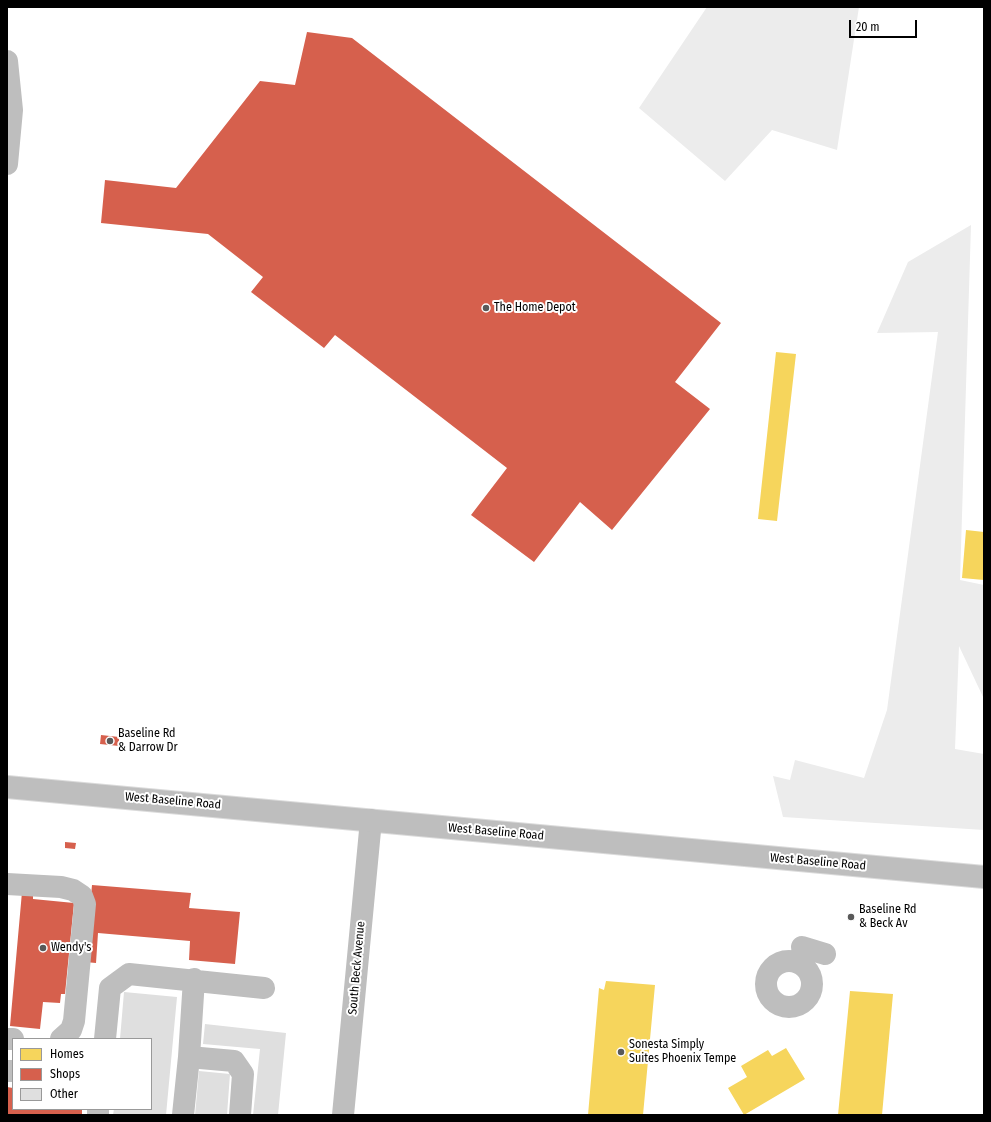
<!DOCTYPE html>
<style>
body{margin:0}
#map{position:relative;width:991px;height:1122px;overflow:hidden;background:#fff;font-family:"Fira Sans Condensed",sans-serif}
canvas{display:block}
.frame{position:absolute;inset:0;border:8px solid #000;pointer-events:none}
.legend{position:absolute;left:12px;top:1038px;width:140px;height:72px;box-sizing:border-box;background:#fff;border:1px solid #999;margin:0;padding:5px 7px;list-style:none;font-size:12px;color:#000}
.legend li{display:flex;align-items:center;gap:8px;height:20px}
.legend b{width:20px;border:1px solid #999}
.scale{position:absolute;left:849px;top:20px;width:68px;height:18px;box-sizing:border-box;border:2px solid #000;border-top:0;padding-left:5px;font-size:12px;line-height:14px;white-space:nowrap;color:#000;-webkit-text-stroke:3px #fff;paint-order:stroke}
</style>
<div id="map">
<canvas width="991" height="1122"></canvas>
<div class="frame"></div>
<ul class="legend">
<li><b style="height:11px;background:#f6d55c"></b>Homes</li>
<li><b style="height:11px;background:#d6604d"></b>Shops</li>
<li><b style="height:11px;background:#dfdfdf"></b>Other</li>
</ul>
<div class="scale">20 m</div>
</div>
<script>
const context = document.querySelector('canvas').getContext('2d');
context.lineJoin = 'round';
function fillPath(path, color) { context.fillStyle = color; context.fill(path, 'evenodd'); }
const toPath = rows => new Path2D(rows.map(r => 'M' + r).join(''));
function strokePath(path, color, width, dash) { context.strokeStyle = color; context.lineWidth = width; context.lineCap = dash ? 'butt' : 'round'; context.setLineDash(dash || []); context.stroke(path); }
function label(font, color, halo, rows, align = 'center') {
  context.font = font + ' "Fira Sans Condensed",sans-serif'; context.lineWidth = 4; context.setLineDash([]); context.textBaseline = 'middle'; context.strokeStyle = halo; context.fillStyle = color; for (const [text, x, y, turn = 0] of rows) {
    context.save(); context.translate(x, y); context.rotate((+turn || 0) * Math.PI / 180); context.textAlign = isNaN(turn) ? turn : align; if (halo) context.strokeText(text, 0, 0); context.fillText(text, 0, 0); context.restore();
  }
}
fillPath(toPath([
 [707,7,859,7,837,150,772,130,725,181,639,108],
 [971,225,960,580,984,585,984,699,959,646,955,749,984,754,984,830,783,817,773,776,790,780,795,760,864,778,887,710,938,332,877,333,908,262]
]), '#ececec');
fillPath(toPath([
 [776,352,796,354,777,521,758,519],
 [966,530,984,532,984,580,962,578],
 [606,981,655,985,643,1115,588,1115,599,988,604,990],
 [850,991,893,994,882,1115,838,1115],
 [786,1048,805,1079,744,1115,728,1088,747,1077,741,1066,768,1050,772,1056]
]), '#f6d55c');
fillPath(toPath([
 [307,32,352,38,721,323,675,382,710,409,612,530,580,502,534,562,471,515,507,468,335,335,324,348,251,292,263,277,208,234,101,223,105,180,176,188,260,81,295,85],
 [101,735,119,737,119,746,100,744],
 [65,842,76,843,75,849,65,848],
 [92,885,191,893,189,908,240,912,235,964,189,960,190,941,98,933,96,963,85,962],
 [22,892,33,893,33,899,74,903,65,994,61,994,60,1003,43,1002,40,1029,10,1026],
 [7,1087,13,1088,13,1109,82,1109,82,1115,7,1115]
]), '#d6604d');
fillPath(toPath([
 [124,992,177,997,166,1115,113,1115,114,1109,151,1109,151,1039,120,1039],
 [205,1024,286,1033,278,1115,253,1115,260,1049,203,1044],
 [199,1071,230,1074,227,1115,195,1115]
]), '#dfdfdf');
const major = toPath([
 [7,787,984,877]
]);
strokePath(major, '#dbdbdb', 24);
strokePath(toPath([
 [7,61,12,110,7,164],
 [7,884,61,887,73,890,82,896,85,904,74,1021,71,1030,61,1039],
 [802,947,825,954],
 '766 984a23 23 0 1 1 46 0a23 23 0 1 1-46 0Z',
 [194,979,189,1057,234,1061,243,1074,240,1115],
 [7,1039,13,1039],
 [105,1039,110,988,129,974,264,988],
 [7,1071,13,1071],
 [98,1115,98,1109],
 [183,1115,189,1057],
 [343,1115,371,820]
]), '#bebebe', 22);
strokePath(major, '#bebebe', 22);
for (const [x, y, r, color] of [
 [486,308,4,"#595959"],
 [110,741,4,"#595959"],
 [851,917,4,"#595959"],
 [43,948,4,"#595959"],
 [621,1052,4,"#595959"]
]) { const dot = new Path2D(); dot.arc(x, y, r, 0, 2 * Math.PI); context.fillStyle = color; context.fill(dot); strokePath(dot, '#fff', 1.5); }
label('12px', '#000', '#fff', [
 ["The Home Depot",494,308],
 ["Baseline Rd",118,734],
 ["& Darrow Dr",118,748],
 ["Baseline Rd",859,910],
 ["& Beck Av",859,924],
 ["Wendy's",51,948],
 ["Sonesta Simply",629,1045],
 ["Suites Phoenix Tempe",629,1059]
], 'left');
label('12px', '#000', '#fff', [
 ["West Baseline Road",173,801,5],
 ["West Baseline Road",496,832,5],
 ["West Baseline Road",818,862,5],
 ["South Beck Avenue",357,968,-85]
]);
</script>
